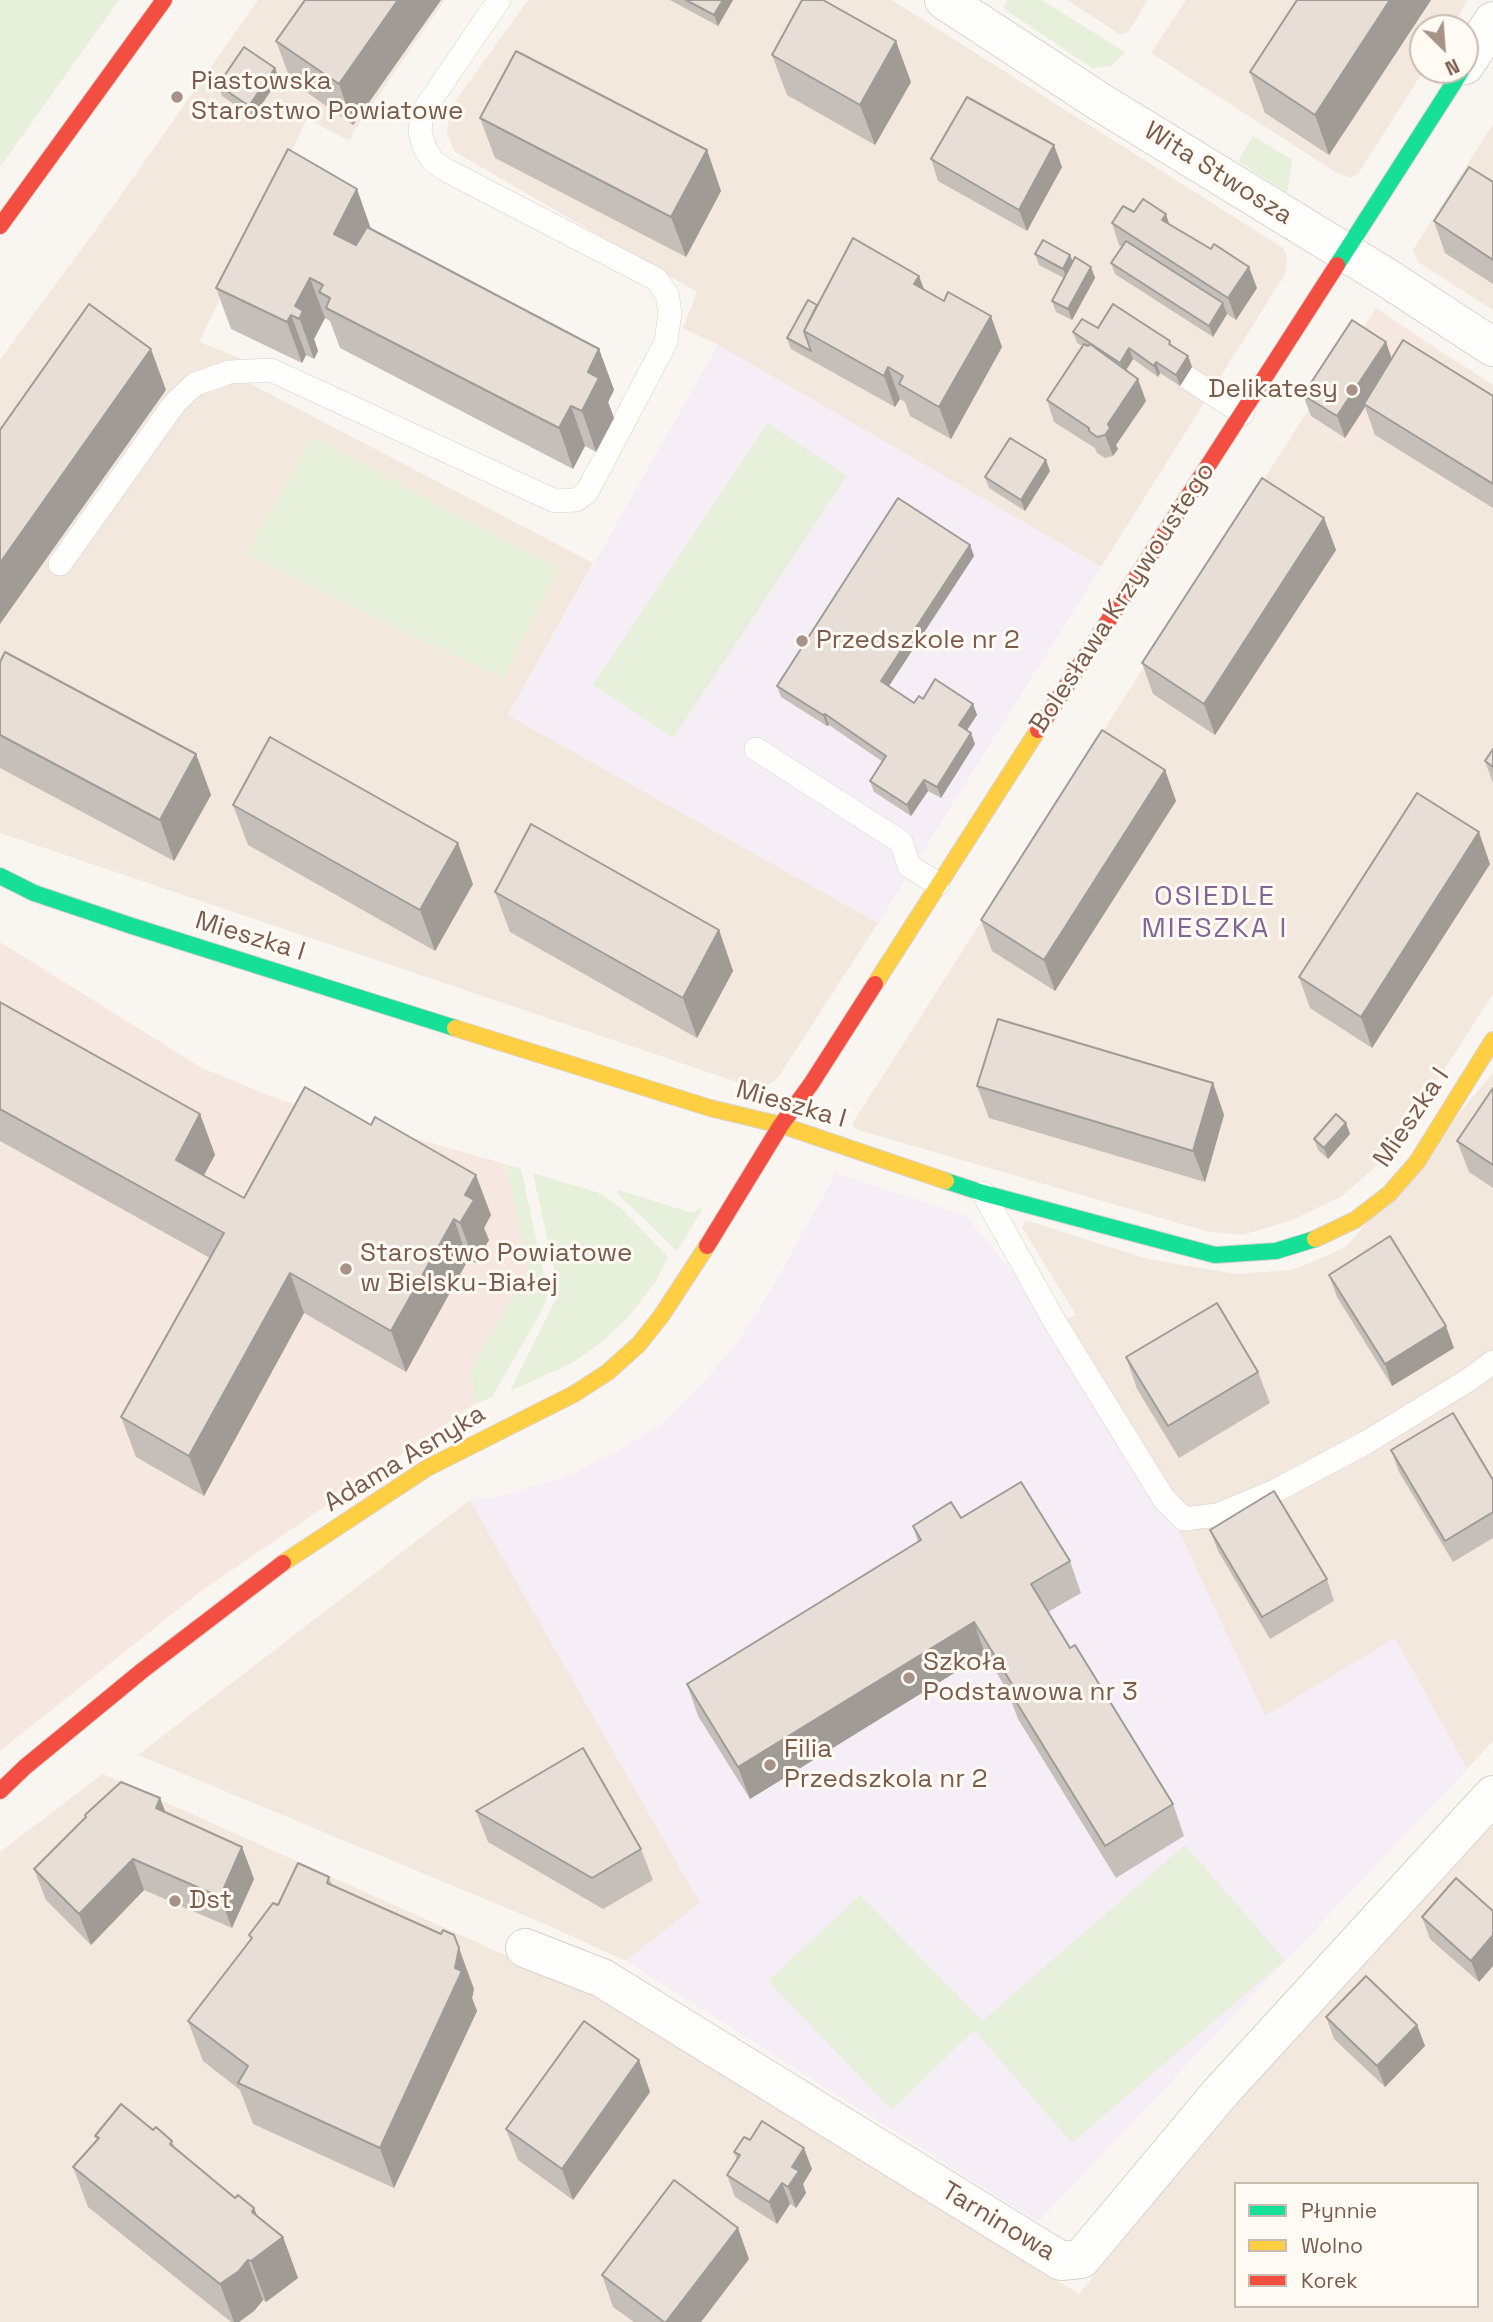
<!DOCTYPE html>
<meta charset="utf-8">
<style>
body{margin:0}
#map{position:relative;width:1493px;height:2322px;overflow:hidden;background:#f9f5f0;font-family:"Space Grotesk",sans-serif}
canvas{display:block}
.legend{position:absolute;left:1234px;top:2182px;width:245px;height:126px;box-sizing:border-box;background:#fffaf3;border:2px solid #cabbb1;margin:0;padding:9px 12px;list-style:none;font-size:21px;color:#7a5c4d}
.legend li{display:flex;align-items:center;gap:14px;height:35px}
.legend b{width:35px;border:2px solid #cabbb1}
.north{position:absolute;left:1409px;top:14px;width:70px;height:70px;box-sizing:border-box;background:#fffaf3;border:2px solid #cabbb1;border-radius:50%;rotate:155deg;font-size:19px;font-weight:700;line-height:28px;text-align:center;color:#7a5c4d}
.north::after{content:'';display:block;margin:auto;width:24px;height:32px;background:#a69286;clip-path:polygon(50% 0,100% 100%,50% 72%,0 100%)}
</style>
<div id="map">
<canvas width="1493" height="2322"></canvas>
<ul class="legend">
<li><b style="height:9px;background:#16e098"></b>Płynnie</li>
<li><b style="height:9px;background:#ffcf43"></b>Wolno</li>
<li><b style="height:9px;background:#f24e42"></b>Korek</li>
</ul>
<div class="north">N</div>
</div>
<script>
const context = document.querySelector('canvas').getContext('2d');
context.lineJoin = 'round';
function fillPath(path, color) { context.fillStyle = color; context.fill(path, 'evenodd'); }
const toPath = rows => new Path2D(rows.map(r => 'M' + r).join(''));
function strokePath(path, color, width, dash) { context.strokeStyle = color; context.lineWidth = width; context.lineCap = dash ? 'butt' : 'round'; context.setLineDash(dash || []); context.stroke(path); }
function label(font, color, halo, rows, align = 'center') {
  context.font = font + ' "Space Grotesk",sans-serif'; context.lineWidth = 6; context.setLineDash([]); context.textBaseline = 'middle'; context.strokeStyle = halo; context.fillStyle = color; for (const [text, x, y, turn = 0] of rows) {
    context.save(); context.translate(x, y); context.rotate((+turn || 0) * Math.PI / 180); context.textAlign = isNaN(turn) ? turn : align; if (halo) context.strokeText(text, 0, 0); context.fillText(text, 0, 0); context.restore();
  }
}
fillPath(toPath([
 [258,0,445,0,354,131,350,141,307,119,199,342,240,358,243,380,593,563,508,715,878,923,777,1079,766,1086,752,1087,0,833,0,360,119,198],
 [528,0,892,0,1283,248,1287,256,1285,274,1101,567,718,345,683,328,697,292,455,152,447,133,451,107],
 [1067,0,1148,0,1128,32,1121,35],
 [1186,0,1468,0,1451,28,1423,28,1424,70,1358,174,1350,178,1337,173,1151,53],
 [1493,124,1493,310,1418,262,1413,250],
 [1428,343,1493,385,1493,994,1389,1155,1342,1196,1290,1221,1242,1235,1206,1231,855,1129,852,1124,1303,418,1359,453],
 [1493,1073,1493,1741,1467,1769,1395,1639,1265,1717,1164,1499,1056,1324,1076,1315,1022,1227,1025,1220,1148,1259,1236,1274,1291,1270,1313,1262,1347,1246],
 [470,1500,700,1903,626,1961,545,1924,138,1755],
 [103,1774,594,1995,1079,2294,1234,2102,1493,1821,1493,2322,0,2322,0,1852],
 [1236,2184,1477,2184,1477,2306,1236,2306]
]), '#f2e8de');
fillPath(toPath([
 [1376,308,1428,343,1359,453,1303,418],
 [0,942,202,1068,281,1100,505,1164,530,1267,471,1370,475,1404,201,1591,0,1751]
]), '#f6e8e1');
fillPath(toPath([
 [718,345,1101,567,878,923,508,715],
 [836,1173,965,1215,1056,1324,1164,1499,1265,1716,1395,1638,1467,1769,1038,2222,626,1961,700,1903,470,1500,498,1497,564,1477,615,1453,661,1424,701,1385,739,1341,772,1288]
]), '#f6eef6');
fillPath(toPath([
 [0,0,119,0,0,167],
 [1008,0,1042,0,1125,52,1111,66,1092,68,1003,8],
 [1253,136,1292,160,1287,193,1238,161],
 [767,423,847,476,673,738,593,685],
 [312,437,559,569,503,679,247,555],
 [505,1164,521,1169,548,1294,542,1310,492,1397,475,1404,471,1370,529,1267],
 [533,1173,602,1194,621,1208,668,1257,656,1281,629,1316,602,1342,572,1363,510,1391,557,1297,557,1283],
 [619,1190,692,1213,701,1208,702,1210,677,1251,617,1193],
 [1185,1845,1285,1960,1072,2143,974,2030,892,2110,768,1981,860,1895,982,2021]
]), '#e7f0db');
const lane = toPath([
 [1186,377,1243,413],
 [60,564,174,404,195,384,230,372,271,370,555,501,576,500,587,492,666,342,670,312,667,294,656,279,446,170,433,161,425,149,420,132,422,113,499,0],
 [756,749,901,842,909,866,938,884],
 [983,1193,1056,1324,1164,1499,1184,1519,1217,1515,1277,1490,1367,1442,1470,1379,1493,1362]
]);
const street = toPath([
 [944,0,1100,102,1384,276,1493,347],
 [1465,65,1493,21],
 [525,1948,602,1978,1061,2261,1081,2259,1220,2093,1493,1795]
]);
const fast = toPath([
 [1337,265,1462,70],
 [0,876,34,893,132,926,455,1028],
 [946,1181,983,1193,1215,1255,1276,1251,1315,1239]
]);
const slow = toPath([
 [875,984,1038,730],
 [455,1028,710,1108,781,1125,946,1181],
 [1315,1239,1355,1220,1389,1194,1417,1162,1493,1040],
 [283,1563,427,1468,574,1394,608,1372,639,1344,662,1315,707,1246]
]);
const jam = toPath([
 [0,226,164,0],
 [1038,730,1337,265],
 [707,1246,781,1125,811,1084,875,984],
 [0,1791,25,1767,143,1670,283,1563]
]);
strokePath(lane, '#d7d1cb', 24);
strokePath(street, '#d7d1cb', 40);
strokePath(fast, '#d9d2cb', 18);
strokePath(slow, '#d9d2cb', 18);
strokePath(jam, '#d9d2cb', 18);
strokePath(lane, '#fefefd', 23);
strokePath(street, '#fefefd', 38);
strokePath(fast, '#16e098', 16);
strokePath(slow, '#ffcf43', 16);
strokePath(jam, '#f24e42', 16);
fillPath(toPath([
 [305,0,441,0,353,125,291,81,276,41],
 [670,0,733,0,718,26],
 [1297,0,1431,0,1329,155,1265,113,1250,72],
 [772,55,911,82,875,145,787,95],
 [275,68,279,79,253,117,222,96,218,85],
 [480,118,707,150,721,191,686,257,495,158],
 [931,159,1062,167,1027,231,938,181],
 [1493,182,1493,284,1445,253,1434,221],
 [1134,212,1169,224,1257,288,1236,320,1227,314,1213,337,1115,274,1111,263,1122,247,1119,245,1112,223],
 [371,229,599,349,614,390,608,402,614,418,596,452,585,446,573,469,340,348,330,321,325,318,314,339,318,351,314,359,306,355,302,363,231,329,216,288],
 [1035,254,1070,255,1073,262,1091,267,1095,278,1072,320,1056,312,1052,301,1064,278,1039,265],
 [919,276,924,289,1002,347,951,439,910,416,905,402,900,399,895,407,791,349,787,338,817,305],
 [1098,328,1170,341,1172,346,1188,356,1192,367,1180,386,1160,373,1158,377,1133,359,1126,370,1146,401,1116,445,1118,449,1113,456,1105,458,1097,453,1095,448,1054,422,1047,400,1082,346,1077,343,1073,332],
 [1386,342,1392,359,1493,396,1493,508,1375,435,1365,407,1345,438,1311,416,1303,395],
 [1050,471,1025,511,989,488,985,477],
 [1324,518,1336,550,1215,735,1153,694,1142,663],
 [970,545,974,556,889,686,914,703,923,699,973,704,977,715,967,730,975,744,941,798,928,791,911,816,874,792,870,781,883,762,829,725,827,726,781,697,777,686],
 [0,662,196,754,211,795,174,861,0,768],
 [1493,749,1493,783,1485,761],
 [1165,770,1176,801,1055,991,992,951,981,920],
 [233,805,473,884,435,951,248,845],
 [1490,864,1372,1048,1310,1008,1299,977],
 [495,892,719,930,733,971,697,1038,510,932],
 [0,1002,200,1114,215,1155,204,1175,244,1198,491,1215,484,1228,489,1240,475,1263,468,1260,406,1372,304,1313,204,1496,136,1457,121,1417,210,1258,0,1141],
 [1213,1083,1224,1115,1205,1182,989,1118,977,1086],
 [1493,1088,1493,1188,1469,1172,1457,1141],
 [1346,1123,1350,1134,1328,1159,1318,1150,1314,1139],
 [1329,1275,1454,1348,1392,1386,1337,1297],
 [1126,1357,1258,1372,1270,1403,1179,1458,1137,1389],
 [1391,1450,1493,1480,1493,1538,1453,1562,1399,1472],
 [961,1518,1070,1561,1081,1593,1048,1612,1070,1648,1173,1804,1184,1836,1116,1878,1018,1719,1007,1690,985,1654,750,1799,698,1716,687,1684,918,1542,913,1526],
 [1210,1530,1327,1579,1334,1601,1270,1639,1218,1551],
 [476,1811,641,1849,653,1880,603,1909,488,1842],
 [166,1813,242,1847,254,1879,232,1928,144,1890,91,1945,46,1900,34,1869],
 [329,1877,332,1885,474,1989,472,1998,477,2011,394,2188,253,2124,240,2090,203,2061,188,2021,251,1940,249,1935,278,1905],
 [1456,1878,1479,1982,1430,1939,1422,1917],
 [1326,2017,1417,2025,1425,2046,1385,2087,1334,2039],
 [639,2060,650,2092,573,2200,518,2160,506,2129],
 [153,2130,172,2141,175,2148,235,2198,254,2208,257,2216,283,2237,298,2278,266,2302,263,2300,254,2311,239,2322,231,2322,88,2207,73,2167,97,2140,95,2136],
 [750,2140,812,2169,803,2184,806,2193,796,2208,790,2204,777,2224,735,2197,727,2175,737,2160,734,2152],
 [749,2259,701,2322,634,2322,613,2307,602,2275]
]), '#c6bfb9');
fillPath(toPath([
 [398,0,441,0,353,125,339,84],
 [723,0,733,0,718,26,714,15],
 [1390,0,1431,0,1329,155,1315,115],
 [896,41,911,82,875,145,860,105],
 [275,68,279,79,253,117,249,106],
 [1054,145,1062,167,1027,231,1019,210],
 [707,150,721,191,686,257,671,217],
 [357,189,371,229,348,274,334,234],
 [1166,214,1173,236,1162,220],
 [1070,255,1074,266,1067,280,1063,269],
 [1091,267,1095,278,1072,320,1068,309],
 [1249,267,1257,288,1236,320,1228,298],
 [919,276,930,307,914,284],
 [310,278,325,318,314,339,318,351,314,359,295,306],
 [1223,303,1227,314,1213,337,1209,326],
 [291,315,306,355,302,363,287,322],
 [991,316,1002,347,951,439,939,407],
 [1386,342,1393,363,1364,404,1365,407,1345,438,1337,416],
 [1129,348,1133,359,1124,374,1120,363],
 [151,349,166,390,0,624,0,563],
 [599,349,614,390,608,402,614,418,596,452,582,411,588,372],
 [1188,356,1192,367,1180,386,1176,375],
 [1156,362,1160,373,1158,377,1154,366],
 [888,367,900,399,895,407,884,376],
 [1138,379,1146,401,1116,445,1118,449,1113,456,1105,435,1108,424],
 [571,406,585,446,573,469,559,428],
 [1046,460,1050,471,1025,511,1021,500],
 [1324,518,1336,550,1215,735,1204,704],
 [970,545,974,556,885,692,881,681],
 [973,704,977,715,963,736,959,725],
 [825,714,829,725,827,726,823,715],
 [971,733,975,744,941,798,937,787],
 [196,754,211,795,174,861,160,820],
 [1165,770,1176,801,1055,991,1044,960],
 [924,780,928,791,911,816,907,805],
 [1479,832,1490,864,1372,1048,1361,1017],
 [458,843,473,884,435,951,420,910],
 [719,930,733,971,697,1038,683,998],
 [1213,1083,1224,1115,1205,1182,1193,1151],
 [200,1114,215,1155,190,1200,176,1160],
 [1346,1123,1350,1134,1328,1159,1324,1148],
 [476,1175,491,1215,484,1228,489,1240,475,1263,460,1223,465,1195],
 [454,1219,468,1260,406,1372,391,1331],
 [290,1273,304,1313,204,1496,189,1456],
 [1446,1326,1454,1348,1392,1386,1385,1364],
 [974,1622,985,1654,750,1799,738,1767],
 [160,1798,172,1829,156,1808],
 [242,1847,254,1879,232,1928,220,1897],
 [133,1859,144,1890,91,1945,79,1914],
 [1493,1935,1493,1966,1479,1982,1471,1961],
 [459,1948,474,1989,472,1998,477,2011,394,2188,380,2148,455,1968],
 [1417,2025,1425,2046,1385,2087,1377,2066],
 [639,2060,650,2092,573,2200,562,2169],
 [804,2148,812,2169,803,2184,806,2193,796,2208,788,2187,792,2167],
 [782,2183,790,2204,777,2224,769,2202],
 [254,2208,269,2248,283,2237,298,2278,266,2302,251,2261,252,2212],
 [738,2228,749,2259,701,2322,666,2322],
 [248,2260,263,2300,254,2311,239,2322,234,2322,220,2284]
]), '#a19b96');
const building = toPath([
 [305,0,398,0,339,84,276,41,305,0],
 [686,0,723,0,714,15,686,0],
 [802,0,823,0,896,41,860,105,772,55,802,0],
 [1297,0,1390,0,1315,115,1250,72,1297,0],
 [244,47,275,68,249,106,218,85,244,47],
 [516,51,707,150,671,217,480,118,516,51],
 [967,97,1054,145,1019,210,931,159,967,97],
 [288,149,357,189,334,234,356,245,367,227,599,349,588,372,599,378,582,411,571,406,559,428,326,308,330,298,319,292,323,285,310,278,295,306,303,311,299,319,291,315,287,322,216,288,288,149],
 [1469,167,1493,182,1493,260,1434,221,1469,167],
 [1143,199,1166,214,1162,220,1211,249,1214,244,1249,267,1228,298,1112,223,1123,206,1134,212,1143,199],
 [853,238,919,276,914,284,944,301,948,292,991,316,939,407,899,384,903,376,888,367,884,376,804,331,853,238],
 [1043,240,1070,255,1063,269,1035,254,1043,240],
 [1126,241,1223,303,1209,326,1111,263,1126,241],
 [1075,257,1091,267,1068,309,1052,301,1075,257],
 [808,300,817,305,804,331,811,351,787,338,808,300],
 [89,304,151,349,0,563,0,430,89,304],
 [1113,304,1170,341,1169,344,1188,356,1176,375,1156,362,1154,366,1129,348,1120,363,1073,332,1082,319,1098,328,1113,304],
 [1352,320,1386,342,1337,416,1303,395,1352,320],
 [1403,340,1493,396,1493,484,1364,404,1403,340],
 [1084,344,1088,346,1090,344,1138,379,1108,424,1110,428,1105,435,1097,437,1089,431,1089,428,1047,400,1084,344],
 [1010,438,1046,460,1021,500,985,477,1010,438],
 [1262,478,1324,518,1204,704,1142,663,1262,478],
 [898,498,970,545,881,681,914,703,919,696,923,699,935,679,973,704,959,725,971,733,937,787,924,780,907,805,870,781,886,756,825,714,823,715,777,686,898,498],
 [5,652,196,754,160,820,0,735,0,662,5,652],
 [1102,730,1165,770,1044,960,981,920,1102,730],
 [270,737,458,843,420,910,233,805,270,737],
 [1493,749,1493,767,1485,761,1493,749],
 [1417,793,1479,832,1361,1017,1299,977,1417,793],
 [531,824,719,930,683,998,495,892,531,824],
 [0,1002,200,1114,176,1160,244,1198,305,1087,371,1125,375,1117,476,1175,465,1195,474,1200,460,1223,454,1219,391,1331,290,1273,189,1456,121,1417,224,1233,0,1109,0,1002],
 [998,1019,1213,1083,1193,1151,977,1086,998,1019],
 [1493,1088,1493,1165,1457,1141,1493,1088],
 [1336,1114,1346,1123,1324,1148,1314,1139,1336,1114],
 [1390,1236,1446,1326,1385,1364,1329,1275,1390,1236],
 [1217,1303,1258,1372,1168,1426,1126,1357,1217,1303],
 [1453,1413,1493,1480,1493,1512,1445,1541,1391,1450,1453,1413],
 [1021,1482,1070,1561,1031,1584,1070,1648,1075,1645,1173,1804,1105,1846,1007,1687,1012,1684,974,1622,738,1767,687,1684,921,1540,913,1526,951,1502,961,1518,1021,1482],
 [1274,1491,1327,1579,1262,1617,1210,1530,1274,1491],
 [583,1748,641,1849,592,1878,476,1811,583,1748],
 [121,1782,160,1798,156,1808,242,1847,220,1897,133,1859,79,1914,34,1869,86,1817,85,1815,121,1782],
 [298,1863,329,1877,327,1883,441,1934,443,1930,454,1935,459,1948,455,1968,462,1971,380,2148,238,2083,248,2066,188,2021,252,1938,249,1935,273,1903,278,1905,298,1863],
 [1456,1878,1493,1911,1493,1935,1471,1961,1422,1917,1456,1878],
 [1366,1976,1417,2025,1377,2066,1326,2017,1366,1976],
 [584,2021,639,2060,562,2169,506,2129,584,2021],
 [121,2104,153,2130,156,2127,172,2141,170,2144,235,2198,238,2195,254,2208,252,2212,283,2237,251,2261,248,2260,239,2271,220,2284,73,2167,99,2138,95,2136,121,2104],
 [762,2121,804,2148,792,2167,799,2171,788,2187,782,2183,769,2202,727,2175,740,2155,734,2152,744,2137,750,2140,762,2121],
 [674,2180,738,2228,666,2322,664,2322,602,2275,674,2180]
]);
fillPath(building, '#e6ded7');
strokePath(building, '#a19b96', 2);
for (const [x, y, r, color] of [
 [177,97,7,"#a69286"],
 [1352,390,7,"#a69286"],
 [802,641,7,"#a69286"],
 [346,1269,7,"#a69286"],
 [909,1678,7,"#a69286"],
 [770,1765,7,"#a69286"],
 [175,1901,7,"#a69286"]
]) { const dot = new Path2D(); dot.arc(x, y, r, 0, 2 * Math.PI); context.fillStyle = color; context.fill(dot); strokePath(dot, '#fffaf3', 2.5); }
label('26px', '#7a5c4d', '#fffaf3', [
 ["Piastowska",191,82],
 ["Starostwo Powiatowe",191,112],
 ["Delikatesy",1338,390,"right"],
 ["Przedszkole nr 2",816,641],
 ["Starostwo Powiatowe",360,1254],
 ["w Bielsku-Białej",360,1284],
 ["Szkoła",923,1663],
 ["Podstawowa nr 3",923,1693],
 ["Filia",784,1750],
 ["Przedszkola nr 2",784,1780],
 ["Dst",189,1901]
], 'left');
label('26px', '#7a5c4d', '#fffaf3', [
 ["Wita Stwosza",1218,174,32],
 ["Bolesława Krzywoustego",1123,598,-57],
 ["Mieszka I",250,937,17],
 ["Mieszka I",791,1105,16],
 ["Mieszka I",1412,1118,-56],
 ["Adama Asnyka",405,1459,-31],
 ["Tarninowa",998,2222,31]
]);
context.letterSpacing = '2px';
label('28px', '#846695', '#fffaf3', [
 ["OSIEDLE",1215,897],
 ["MIESZKA I",1215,929]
]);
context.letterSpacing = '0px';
</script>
